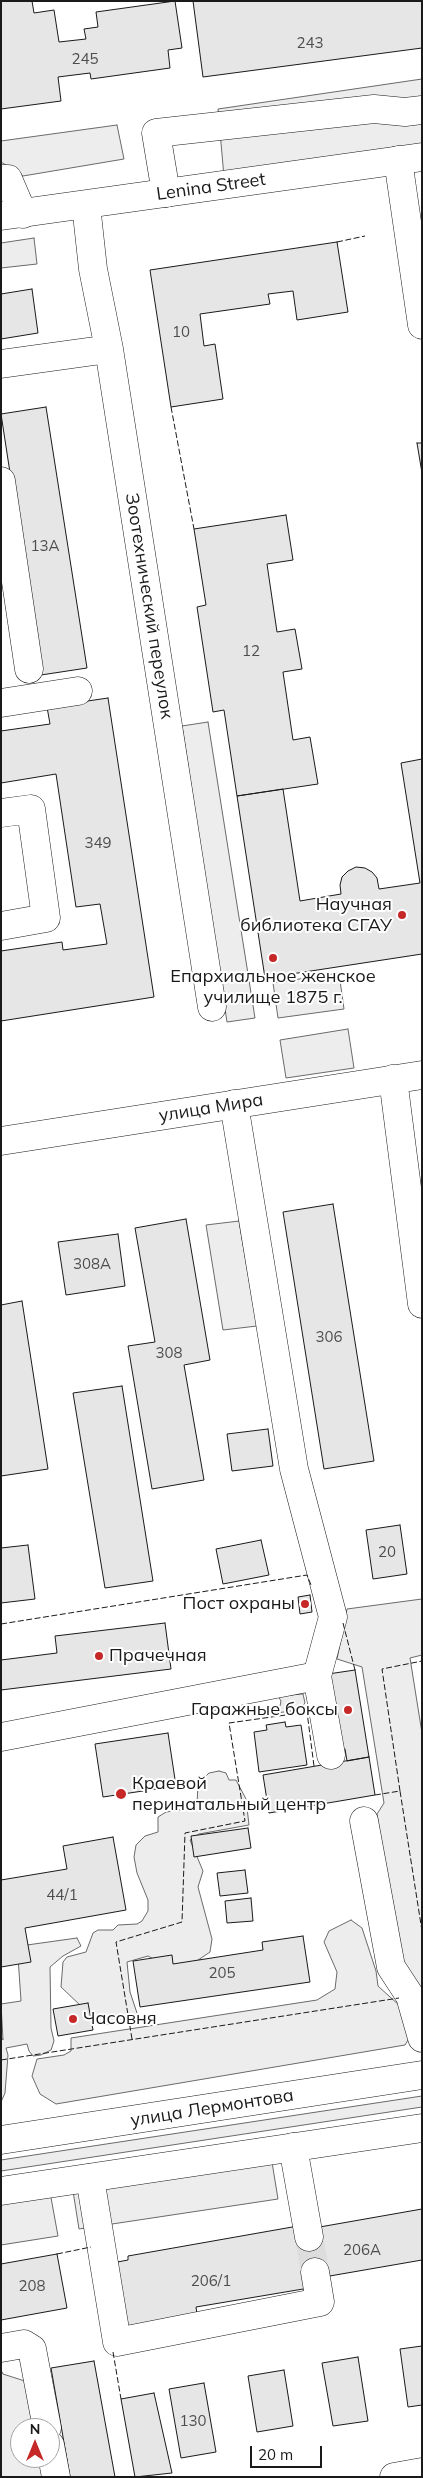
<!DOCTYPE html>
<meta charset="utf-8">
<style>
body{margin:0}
#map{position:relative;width:423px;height:2478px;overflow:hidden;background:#fff;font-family:Mulish,sans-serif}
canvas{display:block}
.frame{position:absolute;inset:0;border:2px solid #1a1a1a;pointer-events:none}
.north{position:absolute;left:10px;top:2418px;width:50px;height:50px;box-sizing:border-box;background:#fff;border:1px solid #a3a3a3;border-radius:50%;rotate:0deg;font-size:14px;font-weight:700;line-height:20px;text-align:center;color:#1a1a1a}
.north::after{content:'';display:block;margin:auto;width:18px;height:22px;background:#c62828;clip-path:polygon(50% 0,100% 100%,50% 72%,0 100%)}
.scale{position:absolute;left:250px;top:2446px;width:72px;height:22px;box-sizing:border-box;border:2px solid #1a1a1a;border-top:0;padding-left:6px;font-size:15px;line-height:18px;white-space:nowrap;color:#1a1a1a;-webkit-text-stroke:4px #fff;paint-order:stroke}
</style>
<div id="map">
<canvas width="423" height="2478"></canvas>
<div class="frame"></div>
<div class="north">N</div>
<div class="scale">20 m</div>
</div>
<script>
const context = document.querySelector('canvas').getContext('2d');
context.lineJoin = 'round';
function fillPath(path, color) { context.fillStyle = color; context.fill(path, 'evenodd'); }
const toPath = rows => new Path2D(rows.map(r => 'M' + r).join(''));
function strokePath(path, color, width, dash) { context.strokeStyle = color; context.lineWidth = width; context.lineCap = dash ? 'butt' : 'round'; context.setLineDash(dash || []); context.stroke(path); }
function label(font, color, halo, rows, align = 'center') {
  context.font = font + ' Mulish,sans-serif'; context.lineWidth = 4; context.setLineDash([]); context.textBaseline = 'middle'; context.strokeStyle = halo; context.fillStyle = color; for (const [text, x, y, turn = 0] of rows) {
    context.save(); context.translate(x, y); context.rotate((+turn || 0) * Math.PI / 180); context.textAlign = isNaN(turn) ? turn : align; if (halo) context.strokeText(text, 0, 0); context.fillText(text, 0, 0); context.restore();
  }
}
const built = toPath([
 [422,79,422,148,224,177,218,109,422,79],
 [117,125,124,159,23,176,1,162,1,141,117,125],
 [34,238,37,264,1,268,1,243,34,238],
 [208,722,255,1018,227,1022,182,726,208,722],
 [339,973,344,1009,278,1018,273,983,339,973],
 [348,1029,354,1068,286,1078,280,1040,348,1029],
 [239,1221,257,1326,223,1330,206,1225,239,1221],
 [422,1599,422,1655,410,1658,422,1733,422,2011,398,1964,377,1814,384,1803,362,1667,337,1659,347,1609,422,1599],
 [303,1694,305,1703,299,1710,276,1713,276,1709,280,1706,281,1701,278,1696,303,1694],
 [219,1771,226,1773,229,1780,236,1780,246,1799,249,1825,199,1834,190,1840,203,1871,198,1887,212,1939,210,1952,179,1973,148,1956,127,1962,130,1992,139,2019,101,2025,61,1987,63,1962,67,1957,86,1952,93,1933,98,1930,113,1930,118,1925,137,1924,142,1921,148,1911,148,1900,137,1873,134,1857,136,1845,145,1836,158,1832,158,1817,166,1812,191,1808,197,1804,198,1784,209,1773,219,1771],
 [351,1920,362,1928,376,1971,378,1986,412,2017,413,2032,405,2045,56,2104,40,2094,32,2076,37,2059,64,2055,71,2051,71,2038,317,2000,335,1989,337,1972,324,1942,329,1931,351,1920],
 [77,1938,81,1946,63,1956,50,1967,51,2028,54,2041,51,2050,41,2055,33,2056,29,2051,27,2044,6,2048,8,2055,5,2093,1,2102,1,2036,3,2040,1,2004,21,2001,18,1957,27,1945,77,1938],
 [422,2096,422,2107,1,2171,1,2160,422,2096],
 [272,2162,278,2199,79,2229,73,2191,272,2162],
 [50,2192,58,2236,1,2245,1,2200,50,2192],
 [1,2370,3,2374,31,2383,39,2428,20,2428,20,2458,44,2458,48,2477,1,2477,1,2370]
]);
fillPath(built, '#ededed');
strokePath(built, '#6a6a6a', 1);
const building = toPath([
 [1,1,32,1,34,13,54,10,59,42,86,39,84,29,98,27,96,12,175,1,182,48,168,50,170,68,91,79,90,73,58,77,61,101,1,109,1,1],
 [193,1,422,1,422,48,203,77,193,1],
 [337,242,348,312,297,320,293,291,268,294,270,304,200,314,204,346,215,344,223,399,171,407,150,270,337,242],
 [32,289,38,333,1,339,1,294,32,289],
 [46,407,87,668,41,675,1,414,46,407],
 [417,443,422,443,422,473,417,443],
 [286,515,293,560,267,564,277,632,295,629,302,669,283,672,293,740,310,737,318,784,237,796,224,710,213,712,197,607,206,605,194,529,286,515],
 [108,698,154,997,1,1021,1,951,62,942,63,950,107,944,100,904,76,907,56,774,1,783,1,731,50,724,47,707,108,698],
 [422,759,422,954,265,978,237,796,283,789,300,901,341,894,340,885,342,877,348,871,356,867,365,868,372,872,377,878,379,889,420,883,401,763,422,759],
 [333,1204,374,1461,324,1469,283,1212,333,1204],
 [186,1219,210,1360,184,1365,204,1480,152,1489,128,1346,155,1342,135,1228,186,1219],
 [118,1234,125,1286,66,1295,58,1242,118,1234],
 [22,1301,48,1469,1,1476,1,1305,22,1301],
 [122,1386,153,1581,105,1588,73,1393,122,1386],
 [268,1429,273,1466,232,1471,227,1434,268,1429],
 [400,1525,407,1574,373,1579,366,1530,400,1525],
 [261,1540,269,1575,223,1584,216,1549,261,1540],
 [28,1545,35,1599,1,1603,1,1548,28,1545],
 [310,1595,312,1612,300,1614,298,1597,310,1595],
 [165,1623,171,1669,1,1690,1,1660,57,1653,55,1636,165,1623],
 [355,1670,369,1757,347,1761,345,1749,340,1750,328,1674,355,1670],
 [285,1722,286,1727,301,1725,307,1765,259,1772,254,1732,267,1730,266,1725,285,1722],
 [168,1733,176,1786,103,1797,95,1744,168,1733],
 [369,1757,375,1795,269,1813,263,1775,369,1757],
 [248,1828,251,1848,194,1857,191,1836,248,1828],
 [113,1837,126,1910,25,1928,31,1962,1,1967,1,1880,67,1869,63,1846,113,1837],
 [245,1870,248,1893,220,1896,217,1873,245,1870],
 [251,1898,253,1921,227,1923,225,1901,251,1898],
 [303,1936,310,1982,140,2007,133,1961,172,1955,173,1964,263,1950,262,1942,303,1936],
 [88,2003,93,2030,58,2036,53,2009,88,2003],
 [422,2209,422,2260,324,2277,307,2274,301,2239,314,2228,422,2209],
 [298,2226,309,2288,196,2307,197,2314,124,2327,112,2263,128,2260,128,2256,298,2226],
 [57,2254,67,2308,1,2320,1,2264,57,2254],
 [422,2346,422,2405,408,2407,400,2349,422,2346],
 [358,2357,368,2421,333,2426,322,2363,358,2357],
 [94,2361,115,2477,70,2477,51,2368,94,2361],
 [284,2370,293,2426,257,2432,248,2376,284,2370],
 [204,2383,216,2452,181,2458,169,2389,204,2383],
 [154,2393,172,2473,135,2477,121,2399,154,2393]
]);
fillPath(building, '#e6e6e6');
strokePath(building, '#1a1a1a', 1);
strokePath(toPath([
 [309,2237,315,2272]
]), '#ddd', 28, [28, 14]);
const minor = toPath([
 [398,160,422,325],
 [1,179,8,179,23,214],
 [166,193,156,133,374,109,405,112,422,110],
 [86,205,93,269,109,349,212,1007],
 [1,364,109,349],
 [1,481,29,669],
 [1,703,78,691],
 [1,813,31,809,46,918,1,926],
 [393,1079,422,1304],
 [234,1104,294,1469,333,1617,317,1676,331,1755],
 [1,1737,317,1676],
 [364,1821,391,1967,410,1996,422,2038],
 [293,2147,309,2237],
 [90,2178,117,2342,320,2302,315,2272],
 [1,2348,24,2344,32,2349,47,2428],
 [50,2445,56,2477],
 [394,2477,422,2472]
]);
const major = toPath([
 [1,216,422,157],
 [1,1141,422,1075],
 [1,2140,422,2075],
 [1,2191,422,2128]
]);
strokePath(minor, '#1a1a1a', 29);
strokePath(major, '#1a1a1a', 29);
strokePath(minor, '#fff', 28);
strokePath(major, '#fff', 28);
strokePath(toPath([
 [337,242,365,236],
 [171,407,194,529],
 [343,1623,355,1670],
 [1,1624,307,1575,311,1585],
 [400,1791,382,1669,422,1661],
 [375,1795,400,1791,422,1931],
 [132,2039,116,1942,182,1922,185,1833,245,1821,229,1723,307,1712,314,1766],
 [1,2060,399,1998],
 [57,2254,91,2247],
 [113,2352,121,2399]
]), '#1a1a1a', 1, [6, 2.5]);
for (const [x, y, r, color] of [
 [402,915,5,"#c62828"],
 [273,958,5,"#c62828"],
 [305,1604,5,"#c62828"],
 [99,1656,5,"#c62828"],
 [348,1710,5,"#c62828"],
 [121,1794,6,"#c62828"],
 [73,2019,5,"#c62828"]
]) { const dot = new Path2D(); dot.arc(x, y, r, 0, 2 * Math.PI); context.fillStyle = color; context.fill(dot); strokePath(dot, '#fff', 2); }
label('15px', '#4d4d4d', null, [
 ["243",310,43],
 ["245",85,59],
 ["10",181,332],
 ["13А",45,546],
 ["12",251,651],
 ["349",98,843],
 ["308А",92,1264],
 ["306",329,1337],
 ["308",169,1353],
 ["20",387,1552],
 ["44/1",62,1895],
 ["205",222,1973],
 ["206А",362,2250],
 ["206/1",211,2281],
 ["208",32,2286],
 ["130",193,2421]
]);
label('18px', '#1a1a1a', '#fff', [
 ["Lenina Street",211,187,-8],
 ["Зоотехнический переулок",149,606,81],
 ["улица Мира",211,1108,-9],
 ["улица Лермонтова",212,2108,-9]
]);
label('18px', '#1a1a1a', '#fff', [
 ["Научная",392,905],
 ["библиотека СГАУ",392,926],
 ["Епархиальное женское",273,977,"center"],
 ["училище 1875 г.",273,998,"center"],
 ["Пост охраны",295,1604],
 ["Прачечная",109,1656,"left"],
 ["Гаражные боксы",338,1710],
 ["Краевой",132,1784,"left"],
 ["перинатальный центр",132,1805,"left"],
 ["Часовня",83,2019,"left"]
], 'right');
</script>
